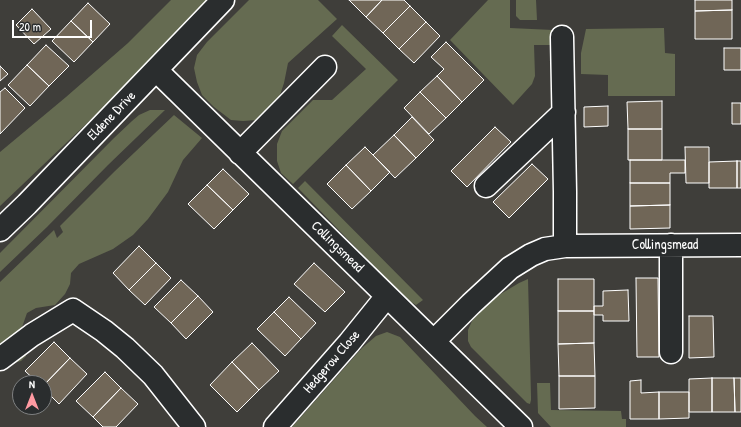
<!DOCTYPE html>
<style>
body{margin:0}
#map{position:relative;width:741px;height:427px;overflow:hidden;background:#3f3e3a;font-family:"Patrick Hand",sans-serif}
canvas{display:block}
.north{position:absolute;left:12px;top:375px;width:40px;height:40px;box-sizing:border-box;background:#2a2d2e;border:1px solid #7f8182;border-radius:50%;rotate:0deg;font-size:11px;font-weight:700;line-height:16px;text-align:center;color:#fff}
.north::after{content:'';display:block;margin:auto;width:14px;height:18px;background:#ff9aa2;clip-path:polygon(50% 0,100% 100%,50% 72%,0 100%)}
.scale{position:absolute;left:12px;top:20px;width:80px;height:18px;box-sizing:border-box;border:2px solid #fff;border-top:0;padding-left:5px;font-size:12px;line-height:14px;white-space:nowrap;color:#fff;-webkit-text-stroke:3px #2a2d2e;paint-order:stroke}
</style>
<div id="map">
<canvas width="741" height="427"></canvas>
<div class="north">N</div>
<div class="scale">20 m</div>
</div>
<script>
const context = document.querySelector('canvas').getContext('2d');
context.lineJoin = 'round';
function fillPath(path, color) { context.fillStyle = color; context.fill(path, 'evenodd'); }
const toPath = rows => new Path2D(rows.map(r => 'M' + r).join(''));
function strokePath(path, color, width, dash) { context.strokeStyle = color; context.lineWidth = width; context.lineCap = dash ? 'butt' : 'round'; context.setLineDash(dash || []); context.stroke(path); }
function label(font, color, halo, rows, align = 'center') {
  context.font = font + ' "Patrick Hand",sans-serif'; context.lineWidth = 4; context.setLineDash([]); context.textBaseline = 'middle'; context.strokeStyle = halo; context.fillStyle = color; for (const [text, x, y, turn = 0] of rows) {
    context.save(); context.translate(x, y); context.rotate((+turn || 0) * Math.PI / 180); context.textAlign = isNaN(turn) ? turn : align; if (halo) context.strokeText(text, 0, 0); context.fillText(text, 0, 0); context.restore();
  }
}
fillPath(toPath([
 [171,0,207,0,104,107,0,206,0,152,66,97,128,43],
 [249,0,318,0,337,19,288,63,284,83,279,98,270,110,257,120,243,121,231,120,214,107,202,95,197,82,194,68,197,55,207,42],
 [488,0,510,0,510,28,553,30,554,45,534,45,535,76,532,84,513,105,450,40],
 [516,0,536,0,537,20,520,20,516,16],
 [342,25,398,80,293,184,281,173,277,161,277,144,282,131,313,100,332,100,366,69,332,36],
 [664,28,665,53,675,54,675,96,608,96,608,75,581,74,581,53,586,29],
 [150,110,165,110,108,165,47,227,0,272,0,253,114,138,132,121,139,115],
 [174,115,202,138,183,160,168,192,148,219,133,235,113,249,79,264,71,273,70,284,65,294,55,305,36,308,27,313,21,330,26,349,26,356,21,361,7,365,0,365,0,282,54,230,57,238,63,232,60,226,115,171],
 [305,181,423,300,416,305,406,299,298,188],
 [528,279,531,396,531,400,530,404,527,403,471,347,468,341,468,330,472,321,483,308,494,298,519,283],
 [387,332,400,337,475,416,487,427,292,427,362,348,376,336],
 [537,383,550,383,551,410,621,411,622,419,626,419,626,427,551,427,538,413]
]), '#656b51');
const building = toPath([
 [349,0,382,0,366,17,349,0],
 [382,0,404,0,410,6,383,33,366,17,382,0],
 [695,0,732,0,732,10,695,11,695,0],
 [88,3,110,24,93,42,71,21,88,3],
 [410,6,426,22,399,49,383,33,410,6],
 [32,9,51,29,34,44,16,25,32,9],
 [732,10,732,39,695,39,695,11,732,10],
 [71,21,93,42,74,62,52,41,71,21],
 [426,22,440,36,414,63,399,49,426,22],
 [446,42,484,80,462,102,437,76,444,69,431,57,446,42],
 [46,45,69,66,49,86,27,65,46,45],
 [724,48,741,48,741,70,724,70,724,48],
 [27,65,49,86,30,106,8,85,27,65],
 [0,66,8,74,0,81,0,66],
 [437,76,462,102,446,118,420,92,437,76],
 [5,88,25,108,0,134,0,92,5,88],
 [420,92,446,118,429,134,404,108,420,92],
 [662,101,662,129,628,129,627,102,662,101],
 [732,103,741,103,741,124,732,124,732,103],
 [608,106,608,126,584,127,584,107,608,106],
 [412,117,434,140,416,158,394,135,412,117],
 [495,127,511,142,467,187,451,171,495,127],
 [628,129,662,129,662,160,628,160,628,129],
 [394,135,416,158,395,178,373,155,394,135],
 [365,147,390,172,371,191,346,165,365,147],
 [685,147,709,147,709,183,686,183,685,147],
 [630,160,685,160,685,173,670,173,670,183,630,183,630,160],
 [737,161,737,188,709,188,709,162,737,161],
 [737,161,741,161,741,188,737,188,737,161],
 [532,164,548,179,509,218,493,202,532,164],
 [346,165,371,191,352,209,327,184,346,165],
 [223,169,249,194,233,210,207,185,223,169],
 [630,183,670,183,670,205,630,206,630,183],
 [207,185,233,210,214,229,188,204,207,185],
 [670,205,670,228,630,229,630,206,670,205],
 [139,246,156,263,129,290,113,273,139,246],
 [156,263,171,278,145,305,129,290,156,263],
 [314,263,345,292,325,312,294,284,314,263],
 [636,278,658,278,659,357,637,357,636,278],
 [558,279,594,279,594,311,558,311,558,279],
 [181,280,198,296,171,323,154,307,181,280],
 [628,290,629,321,603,321,603,315,594,315,594,306,603,306,603,291,628,290],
 [198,296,213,312,186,339,171,323,198,296],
 [289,297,316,323,301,339,274,312,289,297],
 [558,311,594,311,594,343,558,344,558,311],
 [274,312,301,339,285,356,257,329,274,312],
 [689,316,713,316,714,357,689,358,689,316],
 [54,342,70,358,44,385,44,383,38,383,25,371,54,342],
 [252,343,279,371,259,390,232,362,252,343],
 [594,343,595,376,559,376,558,344,594,343],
 [70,358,87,374,59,404,44,389,44,385,70,358],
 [232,362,259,390,237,412,210,385,232,362],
 [105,372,121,388,93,417,76,401,105,372],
 [559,376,595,376,595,408,559,409,559,376],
 [712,378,734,378,735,412,712,412,712,378],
 [712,378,712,412,689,412,689,379,712,378],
 [734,378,741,378,741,412,735,412,734,378],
 [641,380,641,393,659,392,659,419,630,419,630,381,641,380],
 [121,388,138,404,116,427,103,427,93,417,121,388],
 [659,392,689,392,689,418,659,419,659,392]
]);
fillPath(building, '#706657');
strokePath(building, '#fff', 1);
const minor = toPath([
 [562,37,565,192,565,246],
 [156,70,521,427],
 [240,153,325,67],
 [486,186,564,112],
 [0,230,27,204,223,0],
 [671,245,671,352],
 [434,341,471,304,510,268,531,255,545,249,565,246,741,245],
 [0,359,32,335,73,310,104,331,125,348,153,375,194,427],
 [275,427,349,343,387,296]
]);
strokePath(minor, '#fff', 25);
strokePath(minor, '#2a2d2e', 22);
label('14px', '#fff', '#2a2d2e', [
 ["Eldene Drive",112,116,-46],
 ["Collingsmead",665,245],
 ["Collingsmead",337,247,44],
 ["Hedgerow Close",332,362,-49]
]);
</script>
